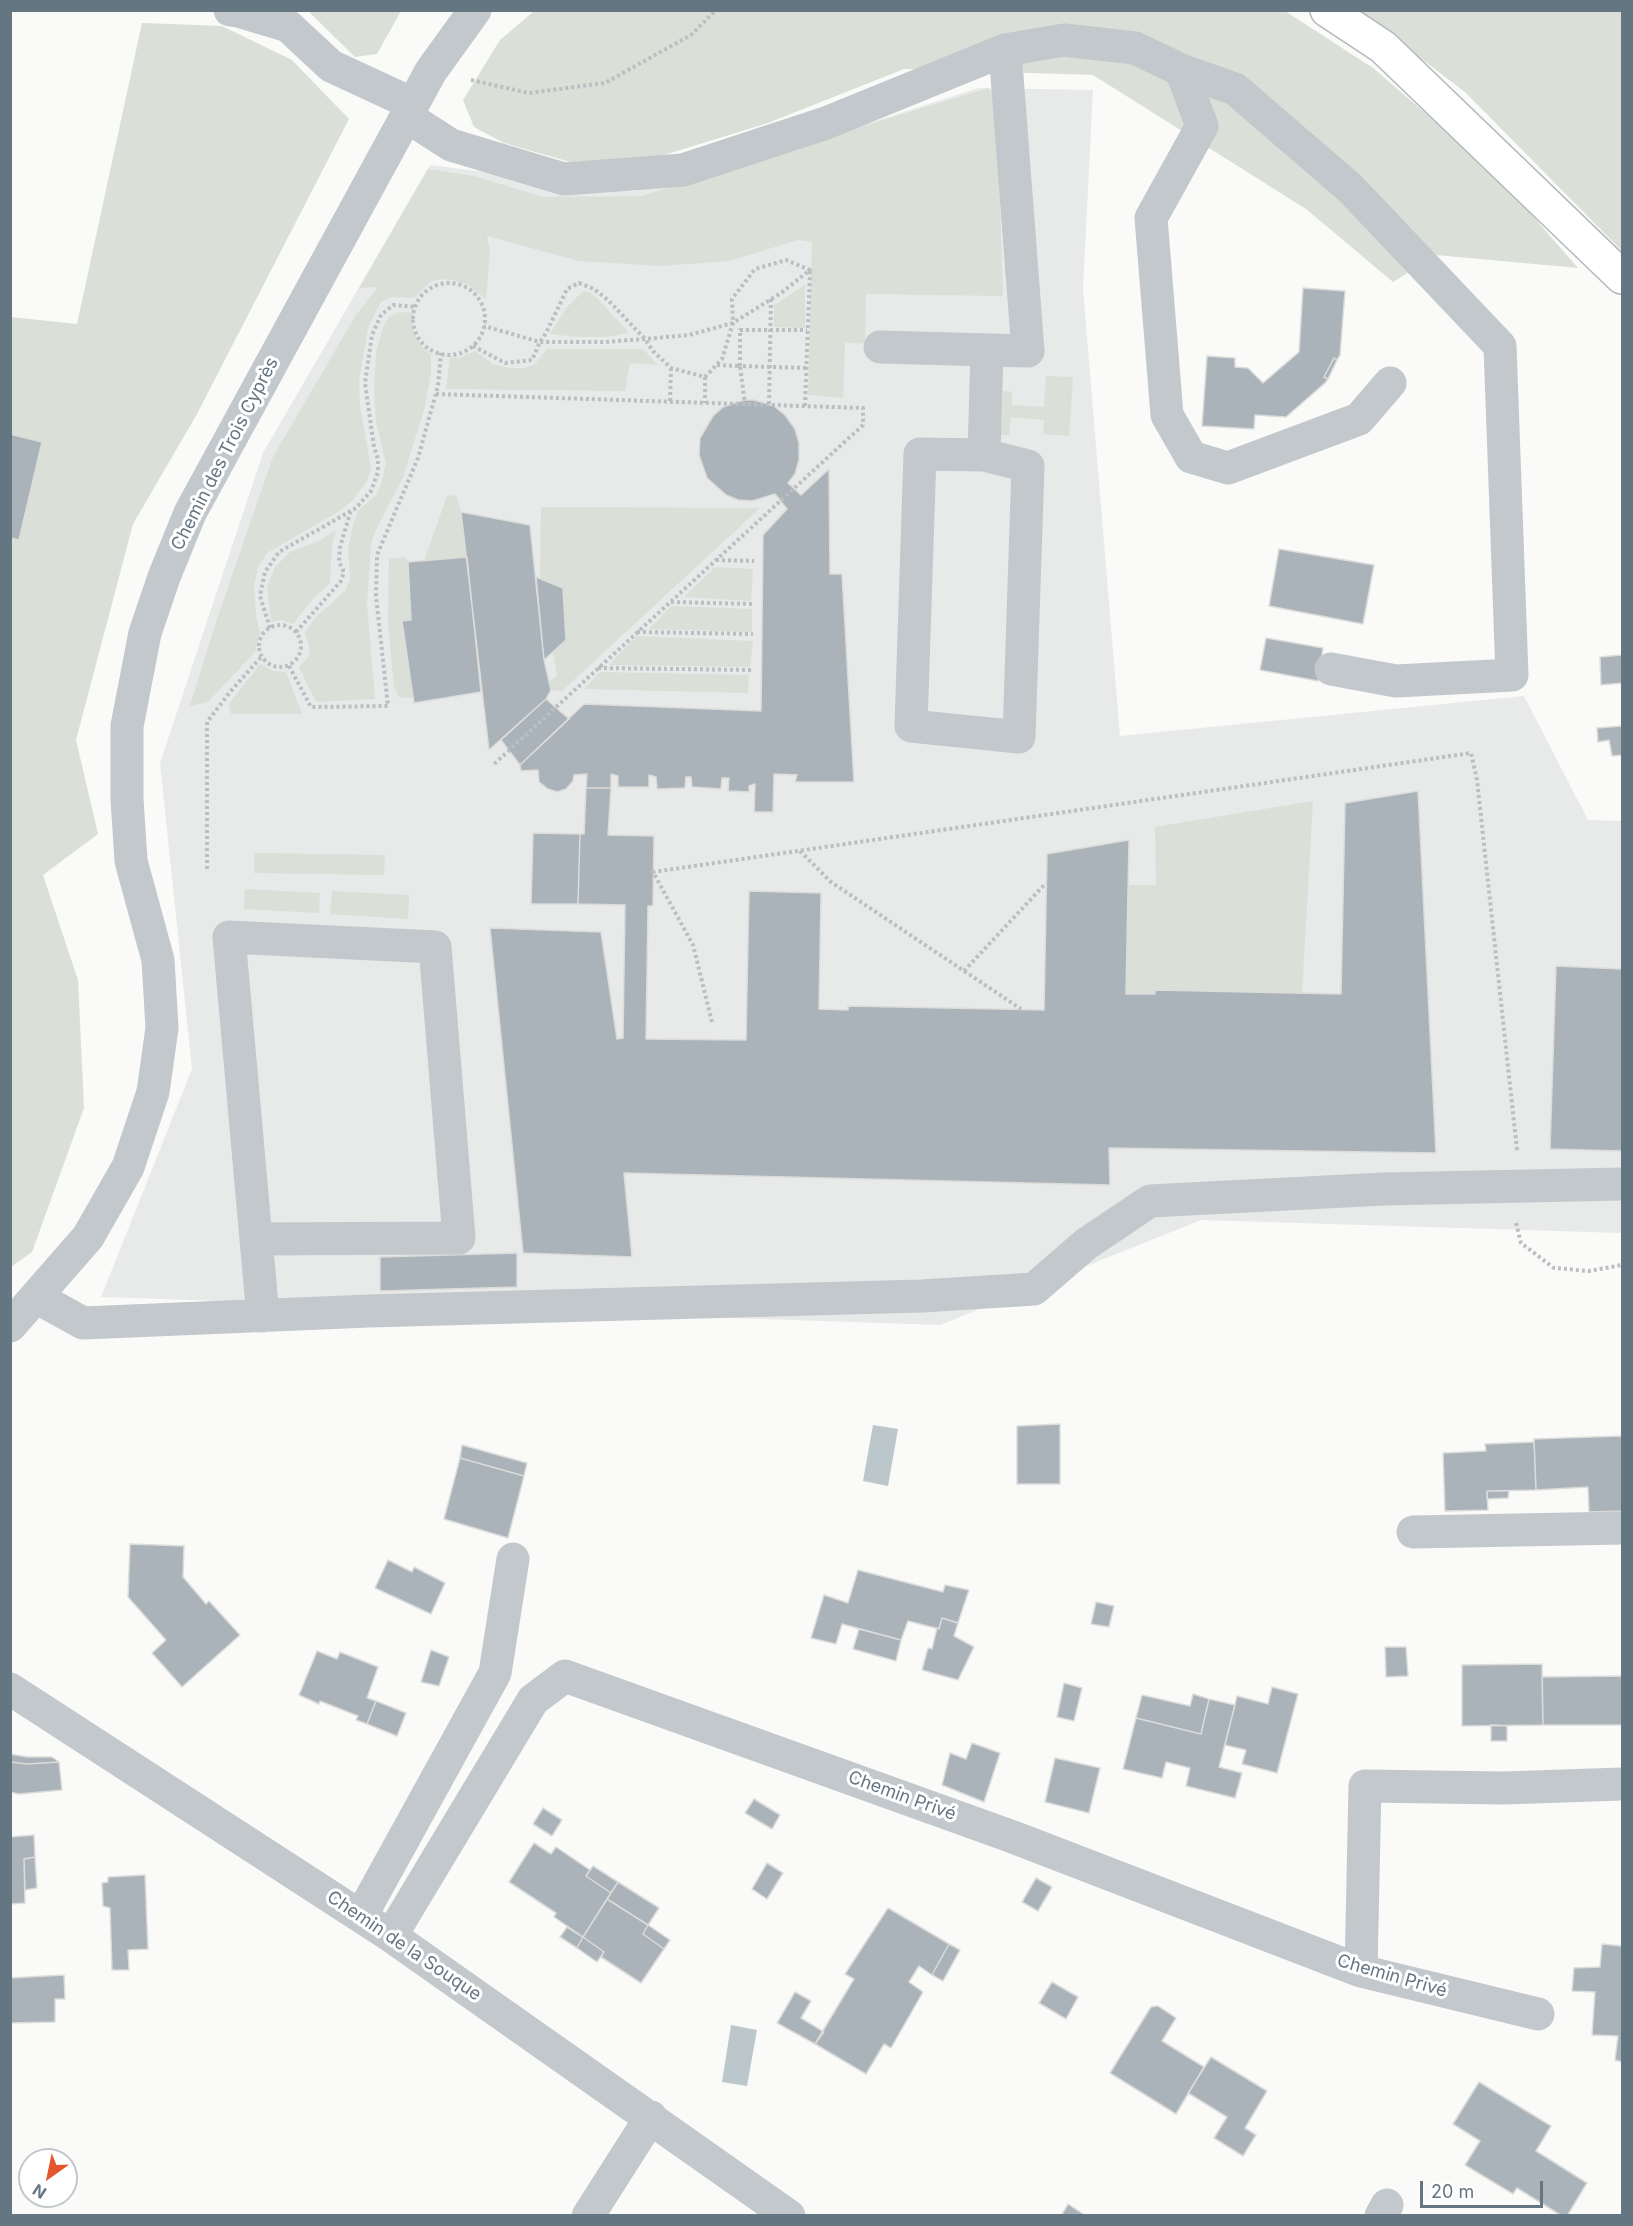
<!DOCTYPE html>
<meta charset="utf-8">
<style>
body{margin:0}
#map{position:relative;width:1633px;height:2226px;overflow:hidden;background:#fafaf8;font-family:Inter,sans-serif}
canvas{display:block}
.frame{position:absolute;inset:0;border:12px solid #657683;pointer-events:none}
.north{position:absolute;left:18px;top:2148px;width:60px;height:60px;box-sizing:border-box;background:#fff;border:2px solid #c1c8cd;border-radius:50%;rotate:213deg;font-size:16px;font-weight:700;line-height:24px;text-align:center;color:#657683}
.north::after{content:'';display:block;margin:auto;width:21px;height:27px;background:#e4572e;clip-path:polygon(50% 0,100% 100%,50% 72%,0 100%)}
.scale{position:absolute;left:1420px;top:2181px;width:123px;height:27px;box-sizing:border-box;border:3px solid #657683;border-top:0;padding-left:8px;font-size:18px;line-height:21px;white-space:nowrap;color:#657683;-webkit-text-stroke:4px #fff;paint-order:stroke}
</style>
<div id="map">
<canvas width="1633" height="2226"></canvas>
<div class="frame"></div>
<div class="north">N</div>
<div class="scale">20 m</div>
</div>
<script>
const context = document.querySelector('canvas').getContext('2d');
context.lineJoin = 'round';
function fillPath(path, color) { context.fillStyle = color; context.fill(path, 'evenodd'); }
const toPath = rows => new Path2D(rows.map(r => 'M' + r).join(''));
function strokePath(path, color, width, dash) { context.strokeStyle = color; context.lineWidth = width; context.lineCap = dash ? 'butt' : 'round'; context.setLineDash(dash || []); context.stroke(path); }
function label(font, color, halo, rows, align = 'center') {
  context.font = font + ' Inter,sans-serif'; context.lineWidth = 6; context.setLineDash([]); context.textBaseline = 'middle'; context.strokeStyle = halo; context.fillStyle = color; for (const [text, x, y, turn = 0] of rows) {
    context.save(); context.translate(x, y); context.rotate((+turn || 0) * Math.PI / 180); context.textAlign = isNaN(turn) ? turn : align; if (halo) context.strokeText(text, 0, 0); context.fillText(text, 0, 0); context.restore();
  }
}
fillPath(toPath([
 [978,88,1093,90,1083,289,1120,736,1524,696,1588,820,1622,821,1622,1233,1201,1220,940,1325,101,1297,192,1069,160,763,263,453,430,165,632,191,827,137]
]), '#e8e9e9');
fillPath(toPath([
 [308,11,401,11,377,54,355,57],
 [534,11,1285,11,1373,68,1495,173,1578,268,1436,255,1393,282,1306,209,1093,75,904,69,768,123,648,160,570,162,504,143,474,127,463,100,500,40],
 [1359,11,1622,11,1622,251,1465,92],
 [142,23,222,26,292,60,349,119,197,414,133,524,76,740,98,834,43,875,78,980,84,1108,32,1252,11,1267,11,317,77,324],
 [988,88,994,97,997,105,1003,296,866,294,865,344,845,342,843,398,808,395,812,242,798,240,729,261,660,266,579,261,487,236,490,250,486,299,467,284,448,279,431,281,414,298,392,297,381,302,368,327,359,381,360,406,371,469,367,481,352,501,341,510,267,553,258,568,254,587,256,616,260,633,255,652,208,702,190,706,215,625,273,457,356,315,378,287,359,288,428,169,474,176,543,197,642,196,827,137],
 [805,285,805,328,774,327,774,305],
 [583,291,589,292,598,299,629,333,605,337,577,337,550,334,567,307],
 [399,312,414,313,412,324,415,335,421,346,431,354,431,372,425,407,403,477,375,532,371,544,367,604,375,699,316,702,299,667,309,656,310,649,305,633,315,618,346,590,350,578,348,549,353,525,358,511,376,495,381,485,386,463,376,422,374,391,376,352,383,327,389,317],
 [547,349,643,349,658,365,630,363,625,391,446,389,450,357,459,358,475,351,493,364,510,368,523,368,534,365],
 [1046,376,1073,377,1069,436,1043,434,1044,420,1011,417,1009,435,1001,435,1003,391,1012,392,1012,405,1044,407],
 [456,495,461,512,467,557,424,561,447,496],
 [541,507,760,508,562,691,551,690,549,682,557,676,553,651,566,640,563,589,540,579],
 [336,530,332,546,330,583,312,600,293,624,282,620,271,622,267,587,275,567,290,552,319,541],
 [404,557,408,562,411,620,403,621,414,698,399,697,394,687,388,625,389,559],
 [715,567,753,569,751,601,684,597],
 [671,606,752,609,752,632,649,629],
 [637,636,753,641,750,667,609,665],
 [260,664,273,671,286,672,302,714,231,714,229,704],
 [600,672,749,675,748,693,584,689],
 [1313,801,1302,993,1126,994,1128,885,1156,885,1155,827],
 [254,853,385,855,384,875,254,873],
 [245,889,320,893,319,913,244,909],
 [332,891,409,895,408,919,330,914]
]), '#dadfd7');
fillPath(toPath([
 [873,1425,898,1429,888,1486,863,1481],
 [731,2025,757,2030,747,2086,722,2082]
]), '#bbc7cb');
const building = toPath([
 [1303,288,1345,291,1340,355,1337,360,1334,358,1324,377,1328,379,1325,383,1286,417,1255,415,1254,429,1202,426,1207,356,1235,358,1235,367,1248,368,1263,383,1299,352,1303,288],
 [1334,358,1337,360,1328,379,1324,377,1334,358],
 [744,400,754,400,774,406,785,415,795,429,799,443,799,460,795,474,788,483,801,495,829,469,830,574,842,574,854,782,795,782,797,775,774,774,773,812,754,812,755,784,749,786,749,792,728,791,729,778,722,778,721,789,692,787,691,777,686,777,685,788,657,789,656,777,649,775,649,787,618,787,618,776,611,774,611,788,586,788,587,774,574,775,573,781,566,789,557,792,548,789,539,782,538,770,521,771,520,765,584,704,761,711,763,535,787,509,775,494,752,501,738,500,726,495,707,478,699,455,700,438,713,416,723,407,744,400],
 [10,434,42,442,19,540,10,538,10,434],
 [461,512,530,525,544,660,551,690,546,699,489,750,461,512],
 [1279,549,1374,565,1363,624,1269,606,1279,549],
 [467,557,481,692,414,703,402,621,411,620,408,562,467,557],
 [536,577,563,588,566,640,544,660,536,577],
 [1266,638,1323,648,1318,681,1260,670,1266,638],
 [1622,655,1622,683,1601,685,1600,657,1622,655],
 [546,699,569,719,520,765,501,740,546,699],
 [1622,726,1622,755,1612,756,1609,740,1598,742,1597,728,1622,726],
 [586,788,611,788,608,835,654,836,653,906,648,906,646,1039,746,1040,749,891,821,893,819,1009,848,1010,848,1006,1044,1010,1047,854,1129,840,1126,994,1155,994,1155,990,1341,994,1345,803,1418,791,1436,1153,1109,1148,1110,1185,624,1173,632,1257,523,1253,490,928,601,932,617,1039,623,1038,625,905,578,904,580,834,584,834,586,788],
 [533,833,580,834,578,904,531,904,533,833],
 [1556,966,1622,969,1622,1151,1550,1149,1556,966],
 [517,1253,517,1287,380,1291,380,1257,517,1253],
 [1060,1424,1060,1484,1017,1484,1017,1426,1060,1424],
 [1622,1436,1622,1511,1589,1512,1588,1487,1536,1490,1534,1439,1622,1436],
 [1534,1442,1536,1490,1487,1491,1488,1510,1445,1511,1443,1453,1486,1451,1485,1444,1534,1442],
 [462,1445,527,1463,524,1476,460,1458,462,1445],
 [460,1458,524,1476,508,1538,444,1519,460,1458],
 [1487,1491,1509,1491,1508,1498,1487,1499,1487,1491],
 [130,1544,184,1546,183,1577,206,1604,209,1601,240,1635,182,1687,152,1653,166,1640,128,1597,130,1544],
 [388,1560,412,1572,414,1567,445,1583,431,1614,375,1588,388,1560],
 [858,1570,943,1592,945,1585,969,1590,958,1623,942,1618,939,1629,908,1621,901,1640,842,1624,836,1644,811,1638,824,1595,848,1603,858,1570],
 [1096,1602,1114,1606,1109,1627,1091,1624,1096,1602],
 [942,1618,958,1623,954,1636,974,1647,958,1680,922,1670,928,1648,932,1649,937,1628,939,1629,942,1618],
 [859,1629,901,1640,896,1661,853,1649,859,1629],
 [1385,1647,1406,1647,1408,1676,1386,1677,1385,1647],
 [431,1650,449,1657,439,1686,421,1682,431,1650],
 [317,1651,337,1659,340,1652,378,1667,367,1698,376,1701,367,1724,356,1720,358,1716,320,1701,319,1704,299,1695,317,1651],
 [1542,1664,1543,1725,1462,1726,1462,1665,1542,1664],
 [1622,1676,1622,1725,1543,1725,1542,1677,1622,1676],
 [1064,1683,1082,1688,1074,1721,1057,1717,1064,1683],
 [1272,1687,1298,1694,1277,1773,1242,1764,1246,1750,1225,1745,1237,1696,1268,1704,1272,1687],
 [1193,1694,1209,1699,1201,1734,1136,1718,1142,1695,1190,1706,1193,1694],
 [1209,1699,1235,1705,1219,1767,1242,1773,1235,1798,1186,1786,1190,1768,1166,1762,1162,1778,1123,1769,1136,1718,1201,1734,1209,1699],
 [376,1701,406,1713,397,1736,367,1724,376,1701],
 [1491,1725,1507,1726,1507,1741,1491,1741,1491,1725],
 [972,1743,1000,1753,984,1802,942,1785,950,1753,966,1759,972,1743],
 [10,1754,27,1757,52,1757,59,1762,27,1764,10,1762,10,1754],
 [1055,1758,1100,1768,1089,1813,1045,1802,1055,1758],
 [10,1762,27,1764,59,1762,62,1790,19,1794,10,1792,10,1762],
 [754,1799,780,1815,772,1829,745,1813,754,1799],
 [543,1808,562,1820,552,1836,533,1824,543,1808],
 [34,1835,35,1857,24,1859,25,1903,10,1904,10,1837,34,1835],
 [534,1843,551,1854,556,1847,590,1870,586,1876,611,1893,583,1937,554,1917,556,1913,509,1882,534,1843],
 [35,1857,37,1888,25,1890,24,1859,35,1857],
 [767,1863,783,1873,767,1899,752,1889,767,1863],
 [593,1866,618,1882,611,1893,586,1876,593,1866],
 [145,1875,148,1949,128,1950,129,1970,112,1970,110,1908,103,1906,102,1883,108,1882,108,1877,145,1875],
 [1036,1878,1052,1887,1038,1911,1022,1902,1036,1878],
 [618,1882,659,1908,648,1925,607,1899,618,1882],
 [607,1899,648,1925,643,1934,664,1949,641,1983,601,1957,604,1952,583,1937,607,1899],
 [888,1908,949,1944,932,1975,919,1966,909,1982,923,1992,891,2048,884,2044,866,2074,815,2044,854,1979,845,1974,888,1908],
 [648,1925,670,1940,664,1949,643,1934,648,1925],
 [567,1927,583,1937,577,1948,560,1937,567,1927],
 [583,1937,604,1952,597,1962,577,1948,583,1937],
 [949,1944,960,1950,943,1981,932,1975,949,1944],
 [1602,1944,1622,1946,1622,2062,1615,2060,1618,2036,1592,2035,1595,1992,1572,1991,1574,1968,1600,1967,1602,1944],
 [64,1975,65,1999,55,1999,55,2022,10,2023,10,1978,64,1975],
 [1052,1982,1078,1997,1066,2019,1039,2003,1052,1982],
 [795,1992,811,2001,801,2018,824,2032,815,2044,777,2023,795,1992],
 [1158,2006,1176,2018,1162,2041,1204,2067,1176,2114,1110,2073,1151,2007,1158,2006],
 [1211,2057,1267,2091,1245,2128,1256,2135,1243,2156,1214,2138,1227,2117,1188,2093,1211,2057],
 [1479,2082,1551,2126,1536,2151,1587,2183,1567,2216,1562,2216,1517,2188,1513,2194,1465,2165,1480,2141,1453,2124,1479,2082],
 [1068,2204,1086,2216,1061,2216,1068,2204]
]);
fillPath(building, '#aab3b9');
strokePath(building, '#dcdcda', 1.5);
const highway = toPath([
 [1327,10,1383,47,1622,277]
]);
strokePath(highway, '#b4b9bd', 36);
strokePath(toPath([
 [471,80,529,93,605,83,691,35,716,10],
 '413 319a36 36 0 1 1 72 0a36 36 0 1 1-72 0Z',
 [473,346,505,363,532,360,540,342,546,333,567,289,579,283,594,289,608,300,645,339,653,351,671,368,705,377,722,359,733,323,732,299,755,269,786,260,810,270,781,293,733,323,689,335,645,339,605,342,540,342,484,326],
 [717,365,740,366,745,404],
 [806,368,740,366,740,330,807,330],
 [705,377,705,403],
 [436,394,863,408,863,425,492,766],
 [670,401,671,368],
 [769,404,771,299],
 [805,406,810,271],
 [716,560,754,561],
 [671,602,753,604],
 '259 646a21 21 0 1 1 42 0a21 21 0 1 1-42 0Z',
 [270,628,260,596,265,572,279,552,356,508,371,491,378,472,378,459,374,447,365,383,372,335,381,315,393,305,415,307],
 [296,632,341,581,344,572,339,562,340,547,351,510],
 [637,632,753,634],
 [289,666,311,707,388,706,376,596,377,555,418,458,438,386,441,353],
 [598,668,753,670],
 [800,851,831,882,1021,1009],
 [207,869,207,722,230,692,262,656],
 [964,971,1046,883],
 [712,1022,693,945,653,872,1471,753,1477,780,1517,1150],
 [1516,1223,1521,1243,1554,1268,1589,1271,1622,1265]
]), '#bbbfc2', 4, [3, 3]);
strokePath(toPath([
 [230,10,238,11,288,26,331,66,413,104],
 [1181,70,1202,126,1151,218,1167,415,1191,457,1228,468,1359,419,1390,383],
 [406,116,451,145,564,179,683,170,826,123,1005,50,1064,40,1135,48,1181,70,1235,89,1350,188,1500,346,1512,675,1396,681,1331,669],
 [880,347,1028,351,1005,50],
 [984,455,1028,466,1019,737,911,726,920,454,984,455,987,350],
 [256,1239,459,1238,435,947,229,937,256,1239,263,1316],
 [36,1297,83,1323,369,1311,922,1296,1034,1289,1086,1244,1150,1201,1384,1189,1622,1184],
 [10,1326,88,1237,128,1167,153,1092,162,1028,158,960,131,861,127,799,127,726,145,633,164,577,190,513,431,71,475,10],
 [1413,1532,1622,1528],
 [10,1689,391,1936,789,2216],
 [361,1916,495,1673,513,1559],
 [391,1936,533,1700,565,1676,1013,1837,1361,1971,1538,2014],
 [1361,1971,1365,1786,1504,1788,1622,1784],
 [588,2216,651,2117],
 [1381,2216,1387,2205]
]), '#c3c8cc', 33);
strokePath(highway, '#fff', 33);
label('18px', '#657683', '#fff', [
 ["Chemin des Trois Cyprès",225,454,-63],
 ["Chemin Privé",902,1796,20],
 ["Chemin de la Souque",404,1946,34],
 ["Chemin Privé",1392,1976,16]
]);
</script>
